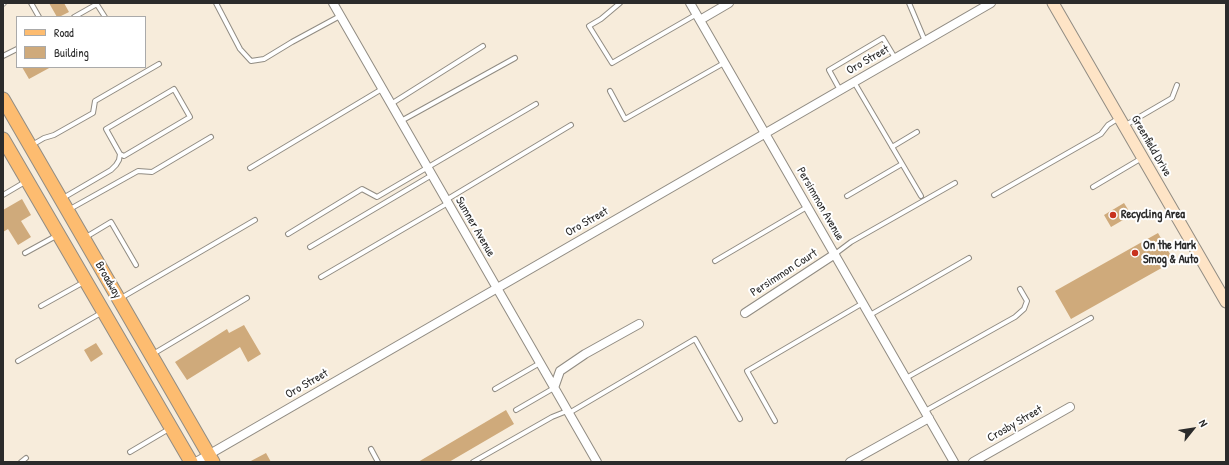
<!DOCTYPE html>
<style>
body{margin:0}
#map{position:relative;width:1229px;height:465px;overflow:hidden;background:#f7ecdb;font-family:"Patrick Hand",sans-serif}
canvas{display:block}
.frame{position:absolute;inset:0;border:4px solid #2b2b2b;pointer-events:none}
.legend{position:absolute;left:16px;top:16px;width:130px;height:52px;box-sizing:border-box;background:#fff;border:1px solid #aaa;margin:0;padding:5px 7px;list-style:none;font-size:12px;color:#2b2b2b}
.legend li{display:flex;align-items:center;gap:8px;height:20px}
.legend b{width:20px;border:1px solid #aaa}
.north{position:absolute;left:1173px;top:409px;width:40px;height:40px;-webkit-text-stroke:3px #fff;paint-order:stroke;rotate:60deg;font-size:11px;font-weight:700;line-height:16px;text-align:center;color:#2b2b2b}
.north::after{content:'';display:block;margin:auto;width:14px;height:18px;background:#2b2b2b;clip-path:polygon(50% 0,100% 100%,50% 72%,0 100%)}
</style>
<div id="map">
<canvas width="1229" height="465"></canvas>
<div class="frame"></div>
<ul class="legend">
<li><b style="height:5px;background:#fdbc70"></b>Road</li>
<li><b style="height:11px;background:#cfaa7b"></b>Building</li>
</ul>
<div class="north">N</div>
</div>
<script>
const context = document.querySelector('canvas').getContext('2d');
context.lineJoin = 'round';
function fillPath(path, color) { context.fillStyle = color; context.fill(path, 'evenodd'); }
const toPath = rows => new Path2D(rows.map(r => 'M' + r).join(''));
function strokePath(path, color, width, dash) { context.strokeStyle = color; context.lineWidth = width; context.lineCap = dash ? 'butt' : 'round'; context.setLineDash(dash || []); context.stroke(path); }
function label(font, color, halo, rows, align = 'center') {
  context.font = font + ' "Patrick Hand",sans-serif'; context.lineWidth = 4; context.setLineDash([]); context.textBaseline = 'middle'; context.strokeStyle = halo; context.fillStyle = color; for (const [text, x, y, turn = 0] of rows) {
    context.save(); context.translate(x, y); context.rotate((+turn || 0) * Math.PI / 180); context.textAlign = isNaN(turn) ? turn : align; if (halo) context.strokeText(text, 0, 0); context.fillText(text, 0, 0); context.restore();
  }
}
fillPath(toPath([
 [49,3,64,3,69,12,59,17,57,17],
 [22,67,51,67,29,79],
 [22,199,31,215,21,221,31,237,18,245,8,229,3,232,3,210],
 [1124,203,1129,211,1121,216,1123,220,1111,227,1104,215],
 [1158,233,1174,261,1071,319,1055,291],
 [244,325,261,354,248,362,240,347,187,380,175,362,227,329,229,333],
 [96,343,103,354,91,362,84,350],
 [506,410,514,424,449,462,418,462],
 [266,453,271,462,249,462]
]), '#cfaa7b');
const service = toPath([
 [31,3,39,17],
 [96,3,105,17],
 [216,3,240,49,251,61,264,59,292,42,340,16],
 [620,3,601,19,589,26,612,63,697,14],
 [909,3,925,41],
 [3,4,4,3],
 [74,17,97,4],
 [3,56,17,49],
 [854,82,921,196],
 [840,90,829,70,883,38,895,58],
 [610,91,625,119,724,63],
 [391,104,483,46],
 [401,121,515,58],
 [1124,126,1172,98,1177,85],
 [32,145,44,138,54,135,93,113,95,101,159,64],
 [892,147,917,132],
 [250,168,382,89],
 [1093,187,1142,158],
 [3,195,25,182],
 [994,195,1101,134,1108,125,1119,118],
 [847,196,902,164],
 [63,198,111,170,116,165,119,160,120,154,106,129,174,89,190,117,124,156,120,154],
 [446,200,571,125],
 [70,209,138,171,152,172,211,137],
 [288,234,362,189,377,197,536,104],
 [86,237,111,222,136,265],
 [310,247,432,175],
 [25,253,56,236],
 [835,254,851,242,955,183],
 [715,261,807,207],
 [321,277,448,203],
 [121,298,255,220],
 [41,306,84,282],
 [870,315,969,258],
 [153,354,247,298],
 [18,361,101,313],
 [906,378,1015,317,1024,309,1027,301,1020,289],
 [495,389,540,363],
 [516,410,554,388],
 [925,411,1091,318],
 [569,413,695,339,740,419],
 [775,421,747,371,863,303],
 [371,449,378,462],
 [130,452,169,429],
 [21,462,26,458],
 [473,462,552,417,567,411]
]);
const minor = toPath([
 [333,3,597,462],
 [690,3,954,462],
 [700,20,729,3],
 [745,313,835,254],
 [554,388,560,371,585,354,639,324],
 [196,462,991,3],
 [850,462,929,418],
 [973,462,1070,407]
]);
const secondary = toPath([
 [1053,3,1226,302]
]);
const primary = toPath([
 [3,99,213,462],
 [3,139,191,462]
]);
strokePath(service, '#918c83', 6);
strokePath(minor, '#918c83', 10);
strokePath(secondary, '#918c83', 13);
strokePath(primary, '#918c83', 15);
strokePath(service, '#fff', 4);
strokePath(minor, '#fff', 8);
strokePath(secondary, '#fee4c6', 11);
strokePath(primary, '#fdbc70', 13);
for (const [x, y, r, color] of [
 [1113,215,4,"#c8321e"],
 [1135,253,4,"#c8321e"]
]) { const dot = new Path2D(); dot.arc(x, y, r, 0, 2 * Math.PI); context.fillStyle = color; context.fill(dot); strokePath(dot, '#fff', 1.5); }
label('12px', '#2b2b2b', '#fff', [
 ["Oro Street",868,60,-30],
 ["Greenfield Drive",1151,146,60],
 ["Persimmon Avenue",820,204,60],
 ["Oro Street",587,222,-30],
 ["Sumner Avenue",475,227,60],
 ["Persimmon Court",784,273,-33],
 ["Broadway",108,280,60],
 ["Oro Street",307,384,-30],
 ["Crosby Street",1015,424,-30]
]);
label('bold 12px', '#2b2b2b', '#fff', [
 ["Recycling Area",1121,215],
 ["On the Mark",1143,246],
 ["Smog & Auto",1143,260]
], 'left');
</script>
